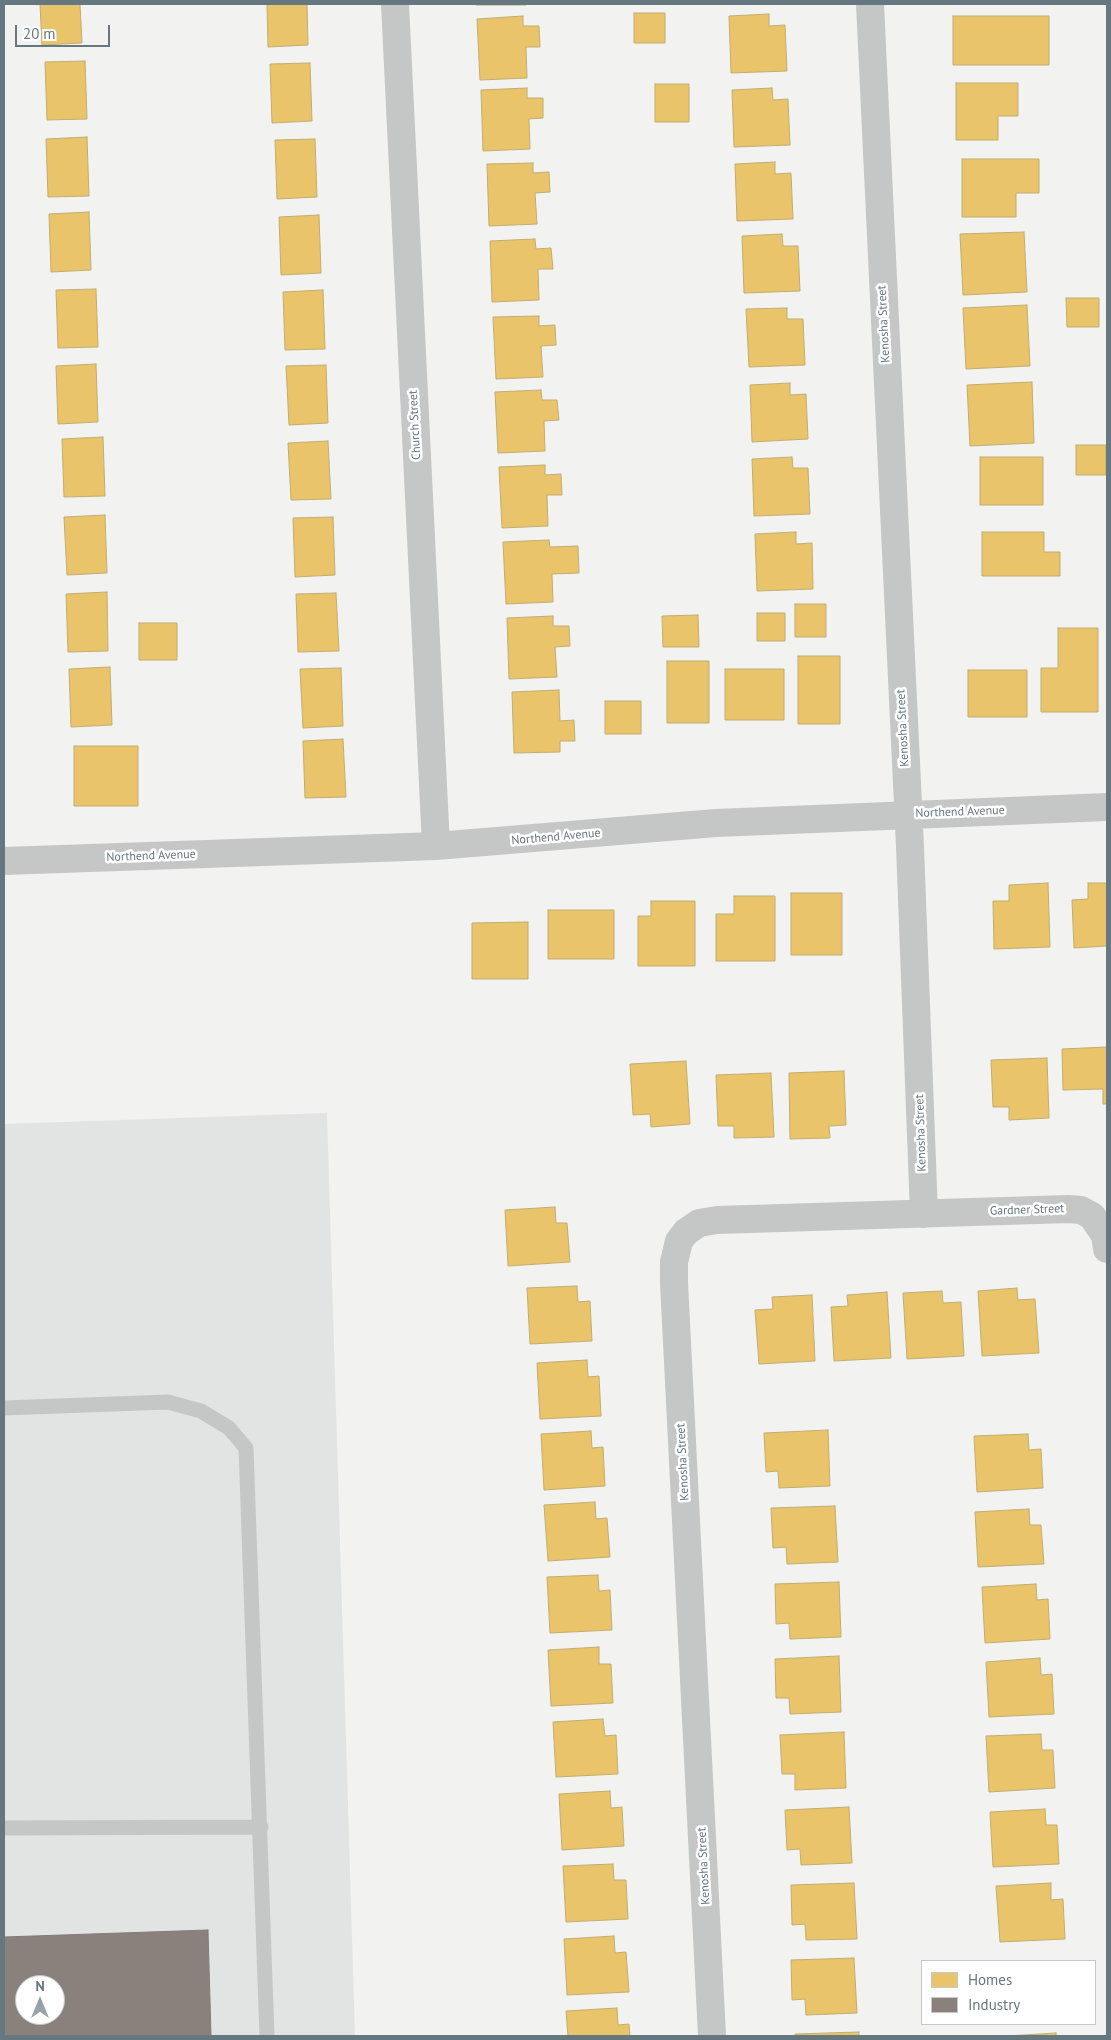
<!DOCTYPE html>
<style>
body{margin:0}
#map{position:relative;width:1111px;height:2040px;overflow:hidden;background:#f2f2f1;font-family:"PT Sans",sans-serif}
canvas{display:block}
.frame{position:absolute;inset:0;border:5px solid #65777f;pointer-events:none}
.legend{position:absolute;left:921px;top:1960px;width:175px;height:65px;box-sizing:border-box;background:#fff;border:1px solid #c1c9cc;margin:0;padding:6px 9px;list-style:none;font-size:15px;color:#65777f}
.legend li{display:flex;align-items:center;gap:10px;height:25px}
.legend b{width:25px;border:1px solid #c1c9cc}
.north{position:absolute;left:15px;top:1975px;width:50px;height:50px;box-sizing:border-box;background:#fff;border:1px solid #c1c9cc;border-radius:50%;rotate:0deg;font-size:14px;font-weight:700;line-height:20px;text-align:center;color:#65777f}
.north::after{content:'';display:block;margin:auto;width:18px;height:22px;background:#96a2a7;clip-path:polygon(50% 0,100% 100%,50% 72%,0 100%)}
.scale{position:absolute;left:15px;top:25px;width:95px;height:22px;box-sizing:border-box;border:2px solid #65777f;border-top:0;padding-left:6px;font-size:15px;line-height:18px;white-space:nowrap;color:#65777f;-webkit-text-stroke:4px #fff;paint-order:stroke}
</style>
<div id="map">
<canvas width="1111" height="2040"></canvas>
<div class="frame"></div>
<ul class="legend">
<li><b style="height:14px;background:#e9c46a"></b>Homes</li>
<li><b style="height:14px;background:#8a817c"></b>Industry</li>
</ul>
<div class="north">N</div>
<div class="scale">20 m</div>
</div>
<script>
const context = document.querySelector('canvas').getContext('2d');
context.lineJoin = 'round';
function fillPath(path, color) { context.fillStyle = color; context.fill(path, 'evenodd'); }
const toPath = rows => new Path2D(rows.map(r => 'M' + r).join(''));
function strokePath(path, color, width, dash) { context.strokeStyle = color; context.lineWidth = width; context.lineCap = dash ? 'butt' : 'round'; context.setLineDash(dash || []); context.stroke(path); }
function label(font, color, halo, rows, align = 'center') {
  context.font = font + ' "PT Sans",sans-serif'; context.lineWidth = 5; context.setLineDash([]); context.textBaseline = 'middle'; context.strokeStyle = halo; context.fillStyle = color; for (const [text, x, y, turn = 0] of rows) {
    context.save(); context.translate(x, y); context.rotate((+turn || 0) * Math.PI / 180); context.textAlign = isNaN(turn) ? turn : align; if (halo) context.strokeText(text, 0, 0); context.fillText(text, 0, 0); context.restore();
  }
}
fillPath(toPath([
 [327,1113,355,2036,4,2036,4,1124],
 [25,1985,55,1985,55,2015,25,2015]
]), '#e2e3e3');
const homes = toPath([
 [40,4,80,4,82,43,42,45,40,4],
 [267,4,307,4,308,45,268,47,267,4],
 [476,4,526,4,526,5,476,5,476,4],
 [634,13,665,13,665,43,634,43,634,13],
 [769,14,769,26,785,25,787,71,731,73,729,16,769,14],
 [523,16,523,26,539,26,540,47,526,47,527,78,480,80,477,19,523,16],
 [953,16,1049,16,1049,65,953,65,953,16],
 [85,61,87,119,47,120,45,62,85,61],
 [310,63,312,121,272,123,270,64,310,63],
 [956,83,1018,83,1018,116,998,116,998,140,956,140,956,83],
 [655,84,689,84,689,122,655,122,655,84],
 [527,88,527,98,543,98,543,118,529,119,530,149,483,151,481,90,527,88],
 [772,88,773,100,788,99,790,145,734,147,732,90,772,88],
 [87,137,89,196,48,197,46,139,87,137],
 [315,139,317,197,277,199,275,140,315,139],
 [962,159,1039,159,1039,193,1016,193,1016,217,962,217,962,159],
 [775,162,775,174,791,173,793,219,737,221,735,164,775,162],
 [533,163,533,173,549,172,550,192,535,193,537,224,489,226,487,164,533,163],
 [89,212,91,270,51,272,49,214,89,212],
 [319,215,321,273,281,275,279,217,319,215],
 [1024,232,1027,292,963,295,960,234,1024,232],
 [782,234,783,246,798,246,800,291,744,293,742,236,782,234],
 [535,239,536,249,551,248,553,269,538,269,539,300,492,302,490,241,535,239],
 [96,289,98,347,58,348,56,290,96,289],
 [323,290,325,349,285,350,283,292,323,290],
 [1066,298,1099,298,1099,327,1067,327,1066,298],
 [1027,305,1030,366,966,369,963,308,1027,305],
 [787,308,787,319,803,319,805,365,749,367,746,309,787,308],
 [539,316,539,326,555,325,556,345,541,346,543,377,496,379,493,317,539,316],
 [96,364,98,422,58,424,56,366,96,364],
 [326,365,328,423,289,425,286,366,326,365],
 [1032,382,1034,443,970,446,967,385,1032,382],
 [790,383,790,395,806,394,808,439,752,442,750,385,790,383],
 [541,390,542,400,557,400,559,420,544,421,545,451,498,453,495,392,541,390],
 [103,437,105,496,64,497,62,439,103,437],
 [328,441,331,499,291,500,288,443,328,441],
 [1076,445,1106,445,1106,475,1076,475,1076,445],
 [792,457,793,468,808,468,810,514,754,516,752,459,792,457],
 [980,457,1043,457,1043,505,980,505,980,457],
 [545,465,545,475,561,474,562,495,547,495,548,526,502,528,499,467,545,465],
 [105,515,107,573,67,575,64,517,105,515],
 [333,517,335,575,295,577,293,518,333,517],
 [796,532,796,544,812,543,813,589,757,591,755,534,796,532],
 [982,532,1044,532,1044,552,1060,552,1060,576,982,576,982,532],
 [549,540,550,547,578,546,579,573,552,574,553,602,506,604,503,542,549,540],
 [107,592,108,651,68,652,66,594,107,592],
 [336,593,339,651,298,652,296,594,336,593],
 [795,604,826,604,826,637,795,637,795,604],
 [757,613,785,613,785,641,757,641,757,613],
 [698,615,699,647,663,647,662,616,698,615],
 [553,616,553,626,569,626,570,646,555,647,557,677,509,679,507,618,553,616],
 [139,623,177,623,177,660,139,660,139,623],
 [1058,628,1098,628,1098,712,1041,712,1041,668,1058,668,1058,628],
 [798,656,840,656,840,724,798,724,798,656],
 [667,661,709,661,709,723,667,723,667,661],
 [110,667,112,725,71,727,69,669,110,667],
 [341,668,343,726,303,728,300,669,341,668],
 [725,669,784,669,784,720,725,720,725,669],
 [968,670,1027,670,1027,717,968,717,968,670],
 [559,690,560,721,574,720,575,741,560,741,560,752,514,753,512,692,559,690],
 [605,701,641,701,641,734,605,734,605,701],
 [343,739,346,797,305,798,303,741,343,739],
 [74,746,138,746,138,806,74,806,74,746],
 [1048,883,1050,947,994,949,993,901,1009,901,1009,885,1048,883],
 [1088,883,1107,883,1107,946,1074,948,1072,900,1088,899,1088,883],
 [791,893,842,893,842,955,791,955,791,893],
 [734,896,775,896,775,961,716,961,716,914,734,914,734,896],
 [651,901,695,901,695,966,638,966,638,916,651,916,651,901],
 [548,910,614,910,614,959,548,959,548,910],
 [528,922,528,979,472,979,472,923,528,922],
 [1107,1047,1107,1104,1103,1104,1103,1089,1063,1090,1062,1049,1107,1047],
 [1047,1058,1049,1118,1009,1120,1009,1107,993,1107,991,1060,1047,1058],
 [686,1061,690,1124,651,1127,650,1114,633,1115,630,1064,686,1061],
 [844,1071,846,1125,829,1126,830,1138,790,1139,789,1073,844,1071],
 [771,1073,774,1137,734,1138,734,1126,718,1126,716,1075,771,1073],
 [555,1207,556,1223,567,1223,570,1262,508,1266,505,1210,555,1207],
 [577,1286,578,1302,590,1301,592,1341,530,1344,527,1288,577,1286],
 [1017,1288,1018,1300,1035,1299,1039,1353,982,1356,978,1291,1017,1288],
 [942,1291,943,1303,961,1302,964,1356,907,1359,903,1293,942,1291],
 [887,1292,891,1358,834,1361,831,1307,848,1306,847,1295,887,1292],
 [812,1295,815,1361,759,1364,755,1310,773,1309,772,1297,812,1295],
 [587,1360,588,1377,599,1376,601,1416,540,1419,537,1363,587,1360],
 [828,1430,830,1486,779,1488,778,1471,766,1472,764,1433,828,1430],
 [591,1431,592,1448,603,1447,605,1486,544,1490,541,1434,591,1431],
 [1028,1434,1029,1450,1041,1449,1043,1488,977,1492,974,1436,1028,1434],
 [595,1502,596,1519,607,1518,610,1557,548,1561,544,1505,595,1502],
 [835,1506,838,1562,787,1564,786,1547,773,1548,771,1508,835,1506],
 [1029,1509,1030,1525,1041,1525,1044,1564,978,1567,975,1512,1029,1509],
 [598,1575,599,1591,610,1590,612,1630,550,1633,547,1577,598,1575],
 [839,1582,841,1637,790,1639,789,1623,776,1624,775,1584,839,1582],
 [1036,1584,1037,1600,1048,1599,1050,1639,985,1643,982,1587,1036,1584],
 [599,1647,599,1664,611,1664,613,1703,551,1706,548,1650,599,1647],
 [839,1656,841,1712,790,1714,789,1698,776,1698,775,1659,839,1656],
 [1040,1658,1041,1675,1052,1674,1054,1714,989,1717,986,1662,1040,1658],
 [603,1719,605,1736,616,1735,618,1774,556,1777,553,1722,603,1719],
 [844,1732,846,1788,795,1790,795,1774,782,1774,780,1735,844,1732],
 [1041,1734,1042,1750,1053,1750,1055,1788,989,1792,986,1736,1041,1734],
 [610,1791,611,1808,622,1807,624,1846,562,1850,559,1794,610,1791],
 [849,1807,852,1863,801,1865,800,1849,787,1850,785,1810,849,1807],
 [1045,1809,1046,1825,1057,1825,1059,1864,993,1867,990,1812,1045,1809],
 [613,1864,614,1880,626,1880,628,1919,566,1922,563,1866,613,1864],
 [854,1883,857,1939,806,1940,805,1924,792,1925,791,1885,854,1883],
 [1051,1883,1051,1900,1063,1899,1065,1939,1000,1942,996,1886,1051,1883],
 [614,1936,615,1953,626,1952,629,1992,567,1995,564,1939,614,1936],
 [854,1958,857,2013,806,2015,805,1999,792,2000,791,1960,854,1958],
 [617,2008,618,2025,629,2024,630,2036,568,2036,566,2011,617,2008],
 [859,2032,859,2036,795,2036,795,2034,859,2032],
 [1056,2033,1056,2036,1007,2036,1056,2033]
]);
fillPath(homes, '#e9c46a');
strokePath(homes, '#c1ad70', 1);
const industry = toPath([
 [208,1930,211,2036,4,2036,4,1937,208,1930],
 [25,1985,55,1985,55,2015,25,2015,25,1985]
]);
fillPath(industry, '#8a817c');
strokePath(industry, '#7f7e7d', 1);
strokePath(toPath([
 [4,1408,168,1402,201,1411,229,1428,246,1448,267,2036],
 [4,1828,261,1827]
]), '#c5c7c7', 15);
strokePath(toPath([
 [395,4,436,846],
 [870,4,910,847,924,1214],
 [4,861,436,846,716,823,1107,807],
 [712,2036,674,1283,674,1262,679,1241,686,1232,699,1223,717,1220,1068,1209,1081,1210,1092,1216,1105,1235,1107,1249]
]), '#c5c7c7', 28);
label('12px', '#65777f', '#fff', [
 ["Kenosha Street",884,324,-93],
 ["Church Street",415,425,-93],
 ["Kenosha Street",903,728,-93],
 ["Northend Avenue",960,812,-2],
 ["Northend Avenue",556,837,-5],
 ["Northend Avenue",151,856,-2],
 ["Kenosha Street",921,1133,-92],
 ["Gardner Street",1027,1210,-2],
 ["Kenosha Street",683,1462,-93],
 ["Kenosha Street",704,1866,-93]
]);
</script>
